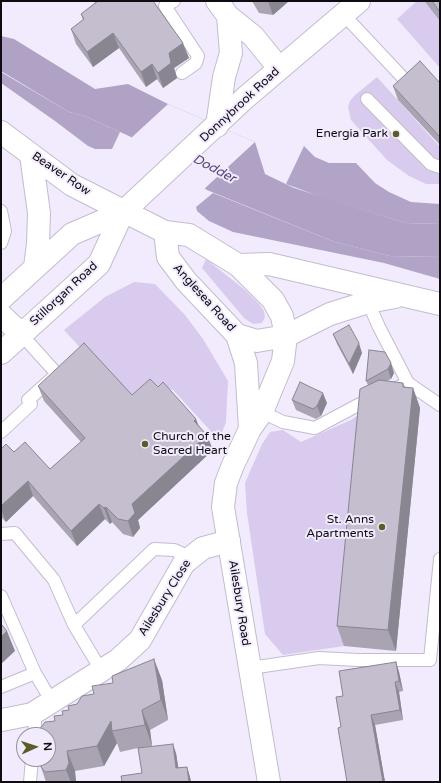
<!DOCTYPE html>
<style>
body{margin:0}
#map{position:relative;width:441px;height:783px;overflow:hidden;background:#f2ebfd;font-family:"Varela Round",sans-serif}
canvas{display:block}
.frame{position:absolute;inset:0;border:2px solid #0e0b11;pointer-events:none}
.north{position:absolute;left:16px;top:727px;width:40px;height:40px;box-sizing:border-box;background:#f2ebfd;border:1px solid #97919f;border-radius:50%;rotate:87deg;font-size:11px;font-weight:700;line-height:16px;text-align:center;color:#0e0b11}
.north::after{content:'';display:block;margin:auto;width:14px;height:18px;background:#5d5c29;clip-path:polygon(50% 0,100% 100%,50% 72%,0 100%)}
</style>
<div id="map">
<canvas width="441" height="783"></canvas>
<div class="frame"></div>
<div class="north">N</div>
</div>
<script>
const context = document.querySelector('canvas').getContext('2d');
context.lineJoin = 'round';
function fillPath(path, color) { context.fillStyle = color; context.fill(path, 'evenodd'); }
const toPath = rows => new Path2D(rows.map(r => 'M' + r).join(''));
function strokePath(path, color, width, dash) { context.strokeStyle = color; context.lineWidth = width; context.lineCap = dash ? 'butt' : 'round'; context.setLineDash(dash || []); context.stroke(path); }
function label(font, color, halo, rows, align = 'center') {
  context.font = font + ' "Varela Round",sans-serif'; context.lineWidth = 4; context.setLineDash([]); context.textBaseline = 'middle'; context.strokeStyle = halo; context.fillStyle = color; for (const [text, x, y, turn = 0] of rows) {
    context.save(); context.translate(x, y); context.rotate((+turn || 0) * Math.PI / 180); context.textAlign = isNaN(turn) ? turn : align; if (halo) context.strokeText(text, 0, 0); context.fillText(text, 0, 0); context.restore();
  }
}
fillPath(toPath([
 [417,1,440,1,440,68,397,19],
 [377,77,440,147,440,184,426,184,409,176,387,160,351,120,348,107,350,101,354,96],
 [206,259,245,290,258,303,264,311,265,317,262,323,253,324,244,318,202,268],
 [134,282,155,284,185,315,203,339,228,381,226,422,219,440,173,390,155,385,130,402,64,330,105,297],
 [368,408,344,646,283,655,265,634,247,513,245,483,262,444,270,432,283,430,301,442,351,420]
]), '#d8cbee');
fillPath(toPath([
 [1,72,69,112,85,116,120,132,112,149,95,149,88,146,55,121,1,83],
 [304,146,315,157,329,163,356,163,375,183,389,192,411,202,440,204,440,224,405,223,321,197,286,184],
 [213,193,335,242,390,256,440,257,440,279,384,263,233,232,209,221,197,211,196,207]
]), '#b2a4c7');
fillPath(toPath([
 [1,36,14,39,95,89,128,84,168,104,255,142,265,174,294,188,405,223,440,224,440,257,390,256,335,242,207,190,131,137,85,116,69,112,1,71]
]), '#b0a2c4');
fillPath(toPath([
 [168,104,255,142,203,190,130,139]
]), '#f2ebfd');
const lane = toPath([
 [174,1,165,6,198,56,196,63,182,73],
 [344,15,405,80],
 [367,99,431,164,440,167],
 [1,211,5,231,1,243],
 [368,302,379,327,408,383,440,405],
 [262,412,283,422,315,428,358,405,408,383],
 [1,432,31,404,28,400,57,374,21,334],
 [1,534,15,533,54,580,74,625,101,670],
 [1,596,35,673],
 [74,625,154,549,174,550,190,557],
 [250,668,319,658,358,660,430,660,440,559],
 [1,687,35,673,52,702],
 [32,714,35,723,34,735],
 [30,782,32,759]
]);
const street = toPath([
 [2,720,32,714,118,660,140,640,184,563,203,548,229,541]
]);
const secondary = toPath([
 [217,1,228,16,253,36,279,68],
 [217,126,224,77,231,53,228,16],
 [1,132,72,185,165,232,189,235,238,265,269,264,440,304],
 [31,155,39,213,38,244,35,267],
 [165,232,168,257,186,281,237,335,257,341,286,336,330,314,368,302,395,297],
 [238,265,273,300,282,316,286,336,283,361,262,412,250,429,233,465,226,483,223,507,269,782],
 [1,299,72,234,123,212,245,98,359,1],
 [1,315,21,334],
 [237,335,246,363,250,429],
 [1,353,99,264,123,212]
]);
strokePath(lane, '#c3bcce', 14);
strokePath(street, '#c3bcce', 24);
strokePath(secondary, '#c3bcce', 24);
strokePath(lane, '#fff', 12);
strokePath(street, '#fff', 22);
strokePath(secondary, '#fff', 22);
fillPath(toPath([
 [94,1,153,1,189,58,174,68,177,78,163,88,157,79,146,87,119,48,93,67,76,44,71,29,83,20,81,14,95,3],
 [252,1,289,1,273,15,259,13],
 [425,1,440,1,440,21,426,3],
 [440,83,440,145,398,100,393,86],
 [333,334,362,353,353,374,337,344],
 [369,350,394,373,391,379,387,381,403,383,405,387,413,388,420,408,396,651,344,646,337,626,368,385,366,381],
 [38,386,132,395,158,387,199,426,213,450,138,520,140,528,133,537,123,534,112,522,110,524,105,519,77,546,33,496,6,522,1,517,1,449,14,452,50,469,81,442,44,401],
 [292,400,327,403,321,416,316,419,296,410],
 [396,662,399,672,403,691,399,692,403,720,375,725,385,782,347,782,341,727,343,696],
 [162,680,168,720,150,730,152,746,141,748,176,753,178,768,187,767,190,777,191,782,122,782,142,773,138,748,120,752,117,743,104,766,75,771,76,782,46,782,41,767,55,721,77,704,94,694]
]), '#a9a3b2');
fillPath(toPath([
 [268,1,289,1,273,15],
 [113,33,119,48,93,67,87,52],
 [183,43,189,58,174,68,177,78,163,88,158,73,169,53],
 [152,64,157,79,146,87,141,72],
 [359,343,362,353,353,374,349,364],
 [391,363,394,373,391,379,388,369],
 [413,388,420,408,396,651,388,630],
 [323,393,327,403,321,416,317,406],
 [196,419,202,434,194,421],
 [207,435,213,450,138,520,140,528,133,537,128,521,132,504],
 [28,481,33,496,6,522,1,509,1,506],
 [99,504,105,519,77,546,71,531],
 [106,507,112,522,110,524,104,508],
 [7,631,15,651,1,664,1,637],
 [154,659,162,680,168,720,161,700],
 [396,662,399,672,403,691,399,681],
 [395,682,399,692,403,720,400,710],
 [142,710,150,730,152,746,145,725],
 [371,715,375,725,385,782,383,782],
 [111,721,112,731,117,743,104,766,97,746],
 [173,744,176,753,180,778,176,768],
 [67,751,75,771,76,782,71,782,66,770],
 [187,767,190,777,191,782,189,782]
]), '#898591');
const building = toPath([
 [98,1,153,1,183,43,169,53,171,63,158,73,152,64,141,72,113,33,87,52,71,29,84,19,81,14,98,1],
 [432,1,440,1,440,12,432,1],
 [420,61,440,83,440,137,393,86,420,61],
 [349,325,359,343,349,364,333,334,349,325],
 [84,343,132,395,150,379,158,387,163,382,196,419,194,421,207,435,132,504,135,513,128,521,118,519,106,507,104,508,99,504,71,531,28,481,1,506,1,449,6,444,14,452,25,442,50,469,85,438,38,386,84,343],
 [369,350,385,352,391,363,388,369,366,381,369,350],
 [379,380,403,383,403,387,413,388,388,630,337,626,360,389,379,380],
 [300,382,323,393,317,406,313,409,292,400,300,382],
 [1,624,7,631,1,637,1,624],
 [154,659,161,700,142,710,145,725,112,731,111,721,97,746,67,751,69,763,66,770,45,772,41,767,40,759,48,759,48,735,36,735,36,734,45,722,55,721,54,716,63,715,62,711,69,710,68,706,77,704,82,696,94,694,92,686,113,683,112,676,154,659],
 [396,662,399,681,395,682,400,710,371,715,383,782,347,782,338,728,341,727,336,697,343,696,339,671,396,662],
 [173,744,176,768,187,767,189,782,122,782,121,776,142,773,138,748,173,744]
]);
fillPath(building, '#c4becf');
strokePath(building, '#898591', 1);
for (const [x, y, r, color] of [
 [396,134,4,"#5d5c29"],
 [145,444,4,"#5d5c29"],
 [382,527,4,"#5d5c29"]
]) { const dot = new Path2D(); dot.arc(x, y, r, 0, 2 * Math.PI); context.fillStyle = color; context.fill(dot); strokePath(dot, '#f2ebfd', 1.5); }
label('12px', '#0e0b11', '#f2ebfd', [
 ["Donnybrook Road",240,105,-43],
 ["Beaver Row",61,174,34],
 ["Stillorgan Road",64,294,-43],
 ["Anglesea Road",204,298,48],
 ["Ailesbury Close",165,598,-58],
 ["Ailesbury Road",239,603,81]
]);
label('12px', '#0e0b11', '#f2ebfd', [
 ["Energia Park",388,134],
 ["Church of the",153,437,"left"],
 ["Sacred Heart",153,451,"left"],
 ["St. Anns",374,520],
 ["Apartments",374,534]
], 'right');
label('italic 13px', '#584373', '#f2ebfd', [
 ["Dodder",214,169,28]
]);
</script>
